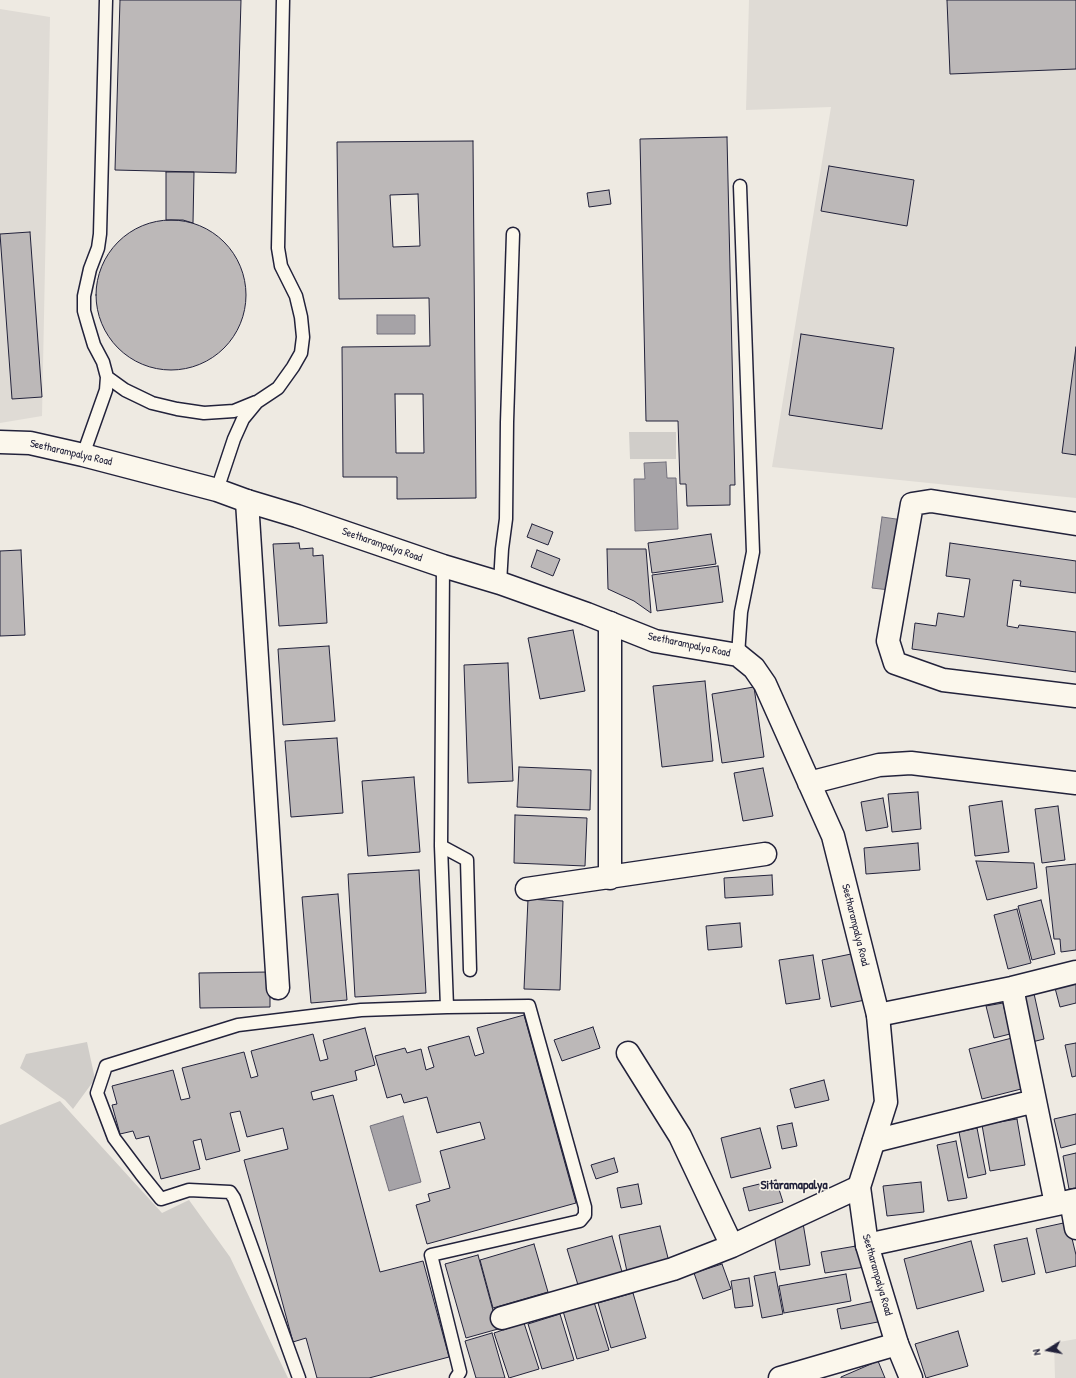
<!DOCTYPE html>
<style>
body{margin:0}
#map{position:relative;width:1076px;height:1378px;overflow:hidden;background:#eeeae2;font-family:"Patrick Hand",sans-serif}
canvas{display:block}
.north{position:absolute;left:1028px;top:1330px;width:40px;height:40px;-webkit-text-stroke:3px #fbf7ec;paint-order:stroke;rotate:259deg;font-size:11px;font-weight:700;line-height:16px;text-align:center;color:#22223b}
.north::after{content:'';display:block;margin:auto;width:14px;height:18px;background:#22223b;clip-path:polygon(50% 0,100% 100%,50% 72%,0 100%)}
</style>
<div id="map">
<canvas width="1076" height="1378"></canvas>
<div class="north">N</div>
</div>
<script>
const context = document.querySelector('canvas').getContext('2d');
context.lineJoin = 'round';
function fillPath(path, color) { context.fillStyle = color; context.fill(path, 'evenodd'); }
const toPath = rows => new Path2D(rows.map(r => 'M' + r).join(''));
function strokePath(path, color, width, dash) { context.strokeStyle = color; context.lineWidth = width; context.lineCap = dash ? 'butt' : 'round'; context.setLineDash(dash || []); context.stroke(path); }
function label(font, color, halo, rows, align = 'center') {
  context.font = font + ' "Patrick Hand",sans-serif'; context.lineWidth = 3; context.setLineDash([]); context.textBaseline = 'middle'; context.strokeStyle = halo; context.fillStyle = color; for (const [text, x, y, turn = 0] of rows) {
    context.save(); context.translate(x, y); context.rotate((+turn || 0) * Math.PI / 180); context.textAlign = isNaN(turn) ? turn : align; if (halo) context.strokeText(text, 0, 0); context.fillText(text, 0, 0); context.restore();
  }
}
fillPath(toPath([
 [749,0,1076,0,1076,498,772,467,831,107,746,110],
 [0,9,50,17,42,416,0,423],
 [1076,1339,1076,1378,1055,1378,1054,1343]
]), '#dfdbd5');
fillPath(toPath([
 [629,432,676,432,676,459,630,459],
 [87,1042,95,1079,73,1109,65,1100,20,1068,26,1054],
 [60,1101,162,1213,189,1200,230,1257,288,1378,0,1378,0,1125]
]), '#d0cdc9');
const water = toPath([
 [377,315,415,315,415,334,377,334,377,315],
 [666,462,667,478,676,478,678,529,635,531,634,479,645,479,644,463,666,462],
 [882,517,917,522,907,592,872,588,882,517],
 [403,1116,421,1182,389,1191,370,1126,403,1116]
]);
fillPath(water, '#a6a3a7');
strokePath(water, '#716f7c', 1);
const building = toPath([
 [120,0,241,0,236,173,115,170,120,0],
 [947,0,1076,0,1076,69,950,74,947,0],
 [727,137,735,485,730,485,730,505,687,506,686,484,680,484,678,421,646,421,640,139,727,137],
 [473,141,476,498,397,499,397,477,343,477,342,347,430,346,429,298,339,299,337,142,473,141],
 [418,194,420,246,393,247,390,195,418,194],
 [395,394,423,394,424,453,396,453,395,394],
 [829,166,914,180,907,226,821,211,829,166],
 [166,172,194,172,193,223,183,220,166,220,166,172],
 [609,190,611,204,589,207,587,193,609,190],
 '96 295a75 75 0 1 1 150 0a75 75 0 1 1-150 0Z',
 [30,232,42,397,12,399,0,234,30,232],
 [801,334,894,348,882,429,789,415,801,334],
 [1076,347,1076,455,1062,453,1076,347],
 [532,524,553,532,548,545,527,537,532,524],
 [711,534,716,564,652,573,648,543,711,534],
 [299,543,300,549,313,548,313,556,323,555,327,623,279,626,273,544,299,543],
 [950,543,1076,561,1076,593,1020,586,1021,581,1013,580,1007,626,1018,628,1019,625,1076,632,1076,672,912,649,915,623,936,626,938,613,964,617,970,579,946,576,950,543],
 [607,549,646,549,651,613,634,601,608,589,607,549],
 [21,550,25,635,0,636,0,551,21,550],
 [537,550,560,559,553,576,531,567,537,550],
 [718,566,723,602,657,611,652,575,718,566],
 [573,630,585,691,540,699,528,638,573,630],
 [329,646,335,721,283,725,278,649,329,646],
 [508,663,513,781,468,783,464,665,508,663],
 [705,681,713,761,662,767,653,686,705,681],
 [754,687,764,757,722,763,712,694,754,687],
 [337,738,343,813,291,817,285,741,337,738],
 [519,767,591,770,590,810,517,807,519,767],
 [763,768,773,816,743,821,734,773,763,768],
 [414,777,420,852,368,856,362,781,414,777],
 [918,792,921,829,892,832,888,794,918,792],
 [883,798,888,827,866,831,861,802,883,798],
 [1002,801,1009,852,975,856,969,806,1002,801],
 [1058,806,1065,860,1042,863,1035,809,1058,806],
 [515,815,587,818,585,866,514,863,515,815],
 [918,843,920,870,866,874,864,848,918,843],
 [976,861,1034,863,1037,888,987,900,976,861],
 [1076,864,1076,950,1061,952,1060,939,1054,939,1046,867,1076,864],
 [419,870,426,993,355,997,348,874,419,870],
 [772,875,773,895,725,898,724,878,772,875],
 [338,894,347,1000,311,1003,302,897,338,894],
 [528,899,563,901,560,990,524,989,528,899],
 [1041,900,1055,954,1032,960,1018,906,1041,900],
 [1017,909,1031,963,1008,969,994,915,1017,909],
 [740,923,742,947,708,950,706,926,740,923],
 [856,953,865,1000,831,1007,822,960,856,953],
 [813,955,820,999,786,1004,779,960,813,955],
 [270,972,270,1007,200,1008,199,973,270,972],
 [1076,983,1076,1003,1060,1007,1055,988,1076,983],
 [1033,989,1044,1039,1032,1042,1021,992,1033,989],
 [1003,1003,1010,1034,994,1038,986,1006,1003,1003],
 [524,1015,576,1203,427,1244,416,1205,430,1201,428,1194,450,1188,440,1151,485,1139,480,1122,437,1133,427,1097,404,1103,401,1094,387,1098,375,1056,405,1048,407,1053,421,1049,426,1070,434,1067,428,1047,469,1036,475,1056,484,1053,477,1028,524,1015],
 [593,1027,600,1048,562,1061,554,1040,593,1027],
 [365,1028,375,1065,355,1071,357,1080,311,1092,313,1100,333,1095,380,1272,423,1261,449,1357,369,1378,317,1378,306,1338,293,1342,244,1160,288,1149,283,1128,247,1137,240,1111,230,1113,240,1151,206,1160,201,1139,193,1141,200,1169,161,1179,149,1136,136,1139,133,1131,120,1134,112,1105,117,1104,112,1086,173,1070,181,1100,190,1098,182,1068,244,1052,251,1078,258,1076,251,1051,313,1034,320,1061,328,1059,323,1040,365,1028],
 [1012,1038,1025,1088,982,1099,969,1049,1012,1038],
 [1076,1043,1076,1076,1072,1077,1065,1045,1076,1043],
 [824,1080,829,1100,795,1108,790,1089,824,1080],
 [1076,1114,1076,1144,1061,1148,1054,1119,1076,1114],
 [1017,1119,1025,1165,990,1171,982,1125,1017,1119],
 [792,1123,797,1146,782,1149,777,1126,792,1123],
 [760,1128,771,1168,731,1178,721,1138,760,1128],
 [977,1128,986,1174,968,1178,959,1132,977,1128],
 [956,1141,967,1198,948,1201,937,1145,956,1141],
 [1076,1153,1076,1188,1069,1189,1063,1156,1076,1153],
 [614,1158,618,1172,596,1179,591,1165,614,1158],
 [776,1180,783,1202,749,1211,743,1188,776,1180],
 [921,1182,924,1212,887,1216,883,1186,921,1182],
 [638,1184,642,1204,621,1208,617,1188,638,1184],
 [1068,1222,1076,1255,1076,1266,1046,1273,1036,1229,1068,1222],
 [803,1223,810,1265,780,1270,773,1228,803,1223],
 [660,1226,670,1266,628,1276,619,1235,660,1226],
 [612,1236,622,1272,578,1285,567,1249,612,1236],
 [1027,1238,1035,1274,1002,1282,994,1245,1027,1238],
 [971,1241,984,1291,917,1309,904,1259,971,1241],
 [534,1244,548,1292,493,1308,480,1260,534,1244],
 [862,1245,865,1267,825,1273,821,1252,862,1245],
 [478,1255,498,1329,466,1338,445,1264,478,1255],
 [722,1264,731,1289,703,1299,694,1273,722,1264],
 [775,1272,783,1314,762,1318,754,1276,775,1272],
 [846,1274,851,1301,784,1313,779,1286,846,1274],
 [749,1278,753,1306,735,1308,731,1281,749,1278],
 [633,1293,646,1338,611,1348,598,1303,633,1293],
 [879,1300,883,1321,841,1329,837,1309,879,1300],
 [594,1302,609,1350,577,1359,563,1311,594,1302],
 [560,1314,574,1360,542,1369,528,1324,560,1314],
 [524,1323,539,1369,509,1378,494,1333,524,1323],
 [958,1331,968,1366,926,1378,915,1344,958,1331],
 [492,1333,505,1378,476,1378,465,1341,492,1333],
 [878,1361,885,1378,841,1378,841,1377,878,1361]
]);
fillPath(building, '#bcb8b8');
strokePath(building, '#22223b', 1);
const service = toPath([
 [107,377,125,390,152,403,177,409,204,413,234,411,256,402],
 [83,455,106,390,107,377,103,362,94,345,88,325,84,311,84,296,90,269,98,248,100,234,106,0],
 [217,490,234,439,243,419,257,402,278,388,293,367,301,353,303,337,301,317,296,296,281,266,278,248,283,0],
 [443,566,441,846,447,1007],
 [500,583,502,549,506,519,507,422,513,234],
 [738,655,741,612,753,552,740,186],
 [441,846,467,860,470,970],
 [299,1378,234,1198,230,1192,189,1190,161,1199,141,1174,114,1138,97,1093,106,1066,238,1025,361,1010,447,1007,529,1006,585,1207,585,1215,580,1221,431,1255,460,1372,456,1378]
]);
const minor = toPath([
 [247,501,278,988],
 [1076,524,931,501,912,504,888,641,895,663,943,680,1076,696],
 [610,878,610,623],
 [527,889,765,854],
 [1012,988,1056,1204],
 [878,1015,1012,988,1076,972],
 [628,1053,680,1136,732,1246],
 [874,1141,1035,1101],
 [1071,1201,1076,1228],
 [867,1245,1076,1200],
 [502,1318,673,1269,732,1246,859,1187],
 [780,1378,897,1344]
]);
const tertiary = toPath([
 [0,442,30,443,83,455,217,490,247,501,297,516,443,566,500,583,587,614,655,641,738,655,754,668,765,684,833,836,878,1015,886,1102,859,1187,867,1245,897,1344,911,1378],
 [809,783,879,765,911,763,1076,783]
]);
strokePath(service, '#22223b', 15);
strokePath(minor, '#22223b', 25);
strokePath(tertiary, '#22223b', 25);
strokePath(service, '#fbf7ec', 12);
strokePath(minor, '#fbf7ec', 22);
strokePath(tertiary, '#fbf7ec', 22);
label('11px', '#22223b', '#fbf7ec', [
 ["Seetharampalya Road",71,453,13],
 ["Seetharampalya Road",382,545,19],
 ["Seetharampalya Road",689,645,12],
 ["Seetharampalya Road",855,925,76],
 ["Seetharampalya Road",877,1275,74]
]);
label('bold 13px', '#22223b', '#fbf7ec', [
 ["Sitaramapalya",794,1186]
]);
</script>
